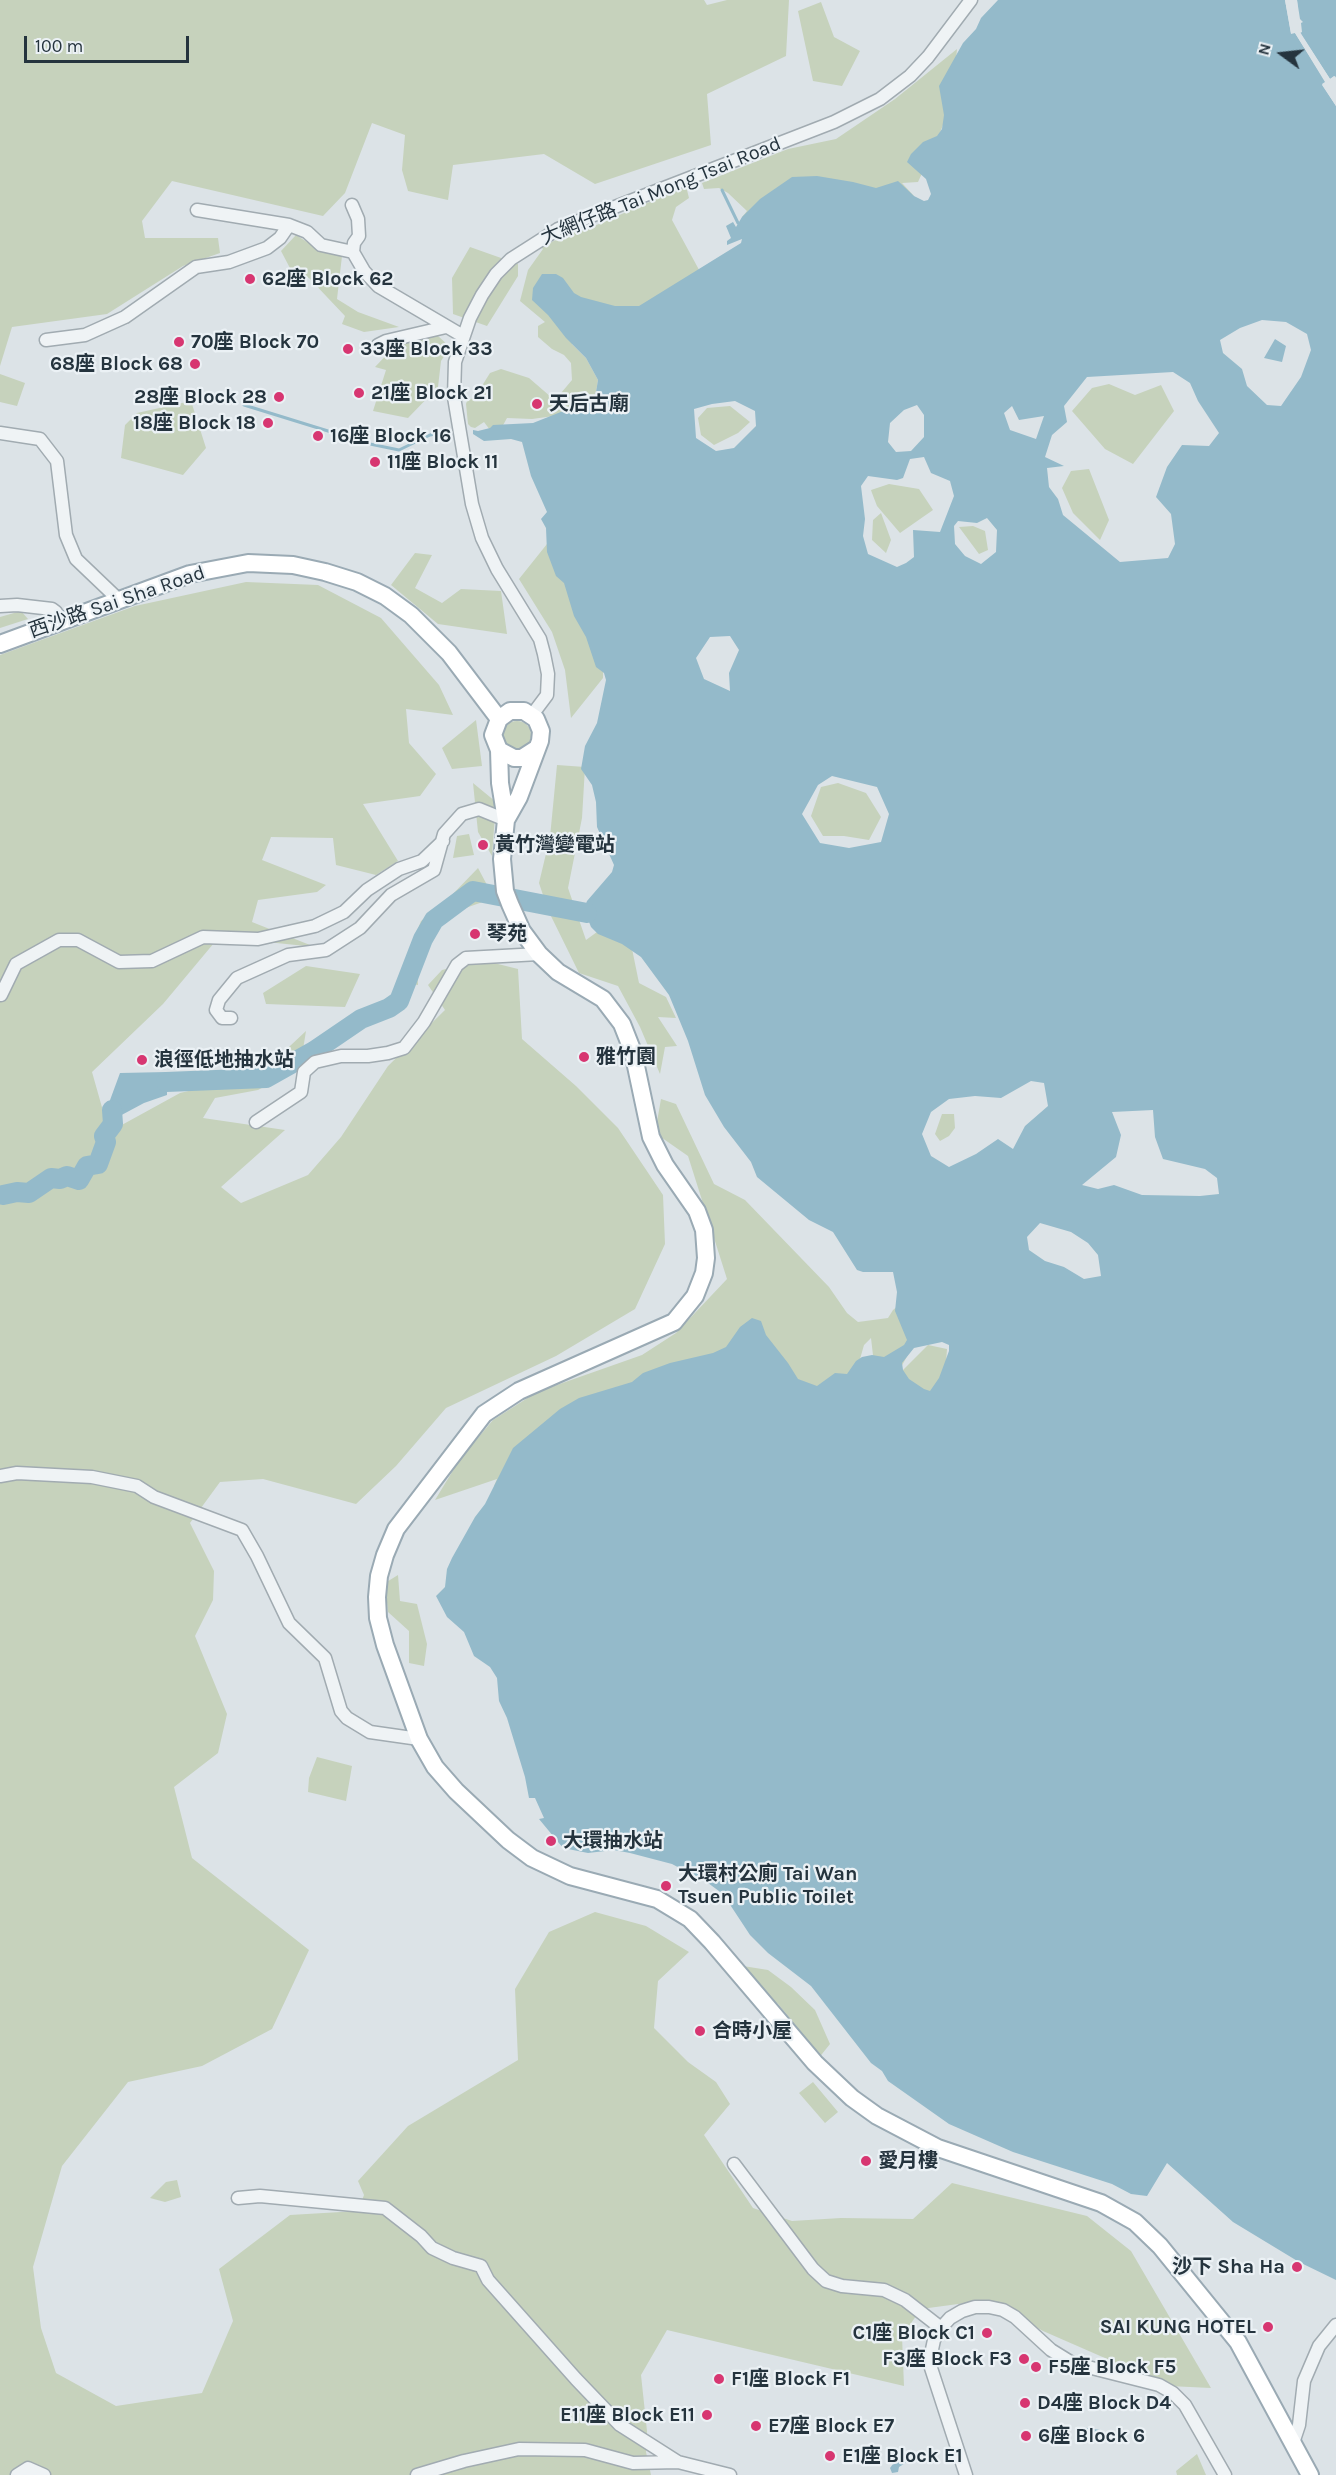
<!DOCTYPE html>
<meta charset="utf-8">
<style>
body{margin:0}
#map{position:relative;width:1336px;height:2475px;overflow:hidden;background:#dce3e7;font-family:Karla,sans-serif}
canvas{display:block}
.north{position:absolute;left:1252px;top:24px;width:60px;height:60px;-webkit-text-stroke:4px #ebf1f5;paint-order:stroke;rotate:285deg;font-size:16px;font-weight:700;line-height:24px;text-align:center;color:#25343e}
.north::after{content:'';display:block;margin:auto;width:21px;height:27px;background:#25343e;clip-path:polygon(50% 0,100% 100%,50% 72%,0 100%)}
.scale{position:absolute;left:24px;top:36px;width:165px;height:27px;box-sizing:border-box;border:3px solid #25343e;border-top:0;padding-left:8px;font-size:18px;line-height:21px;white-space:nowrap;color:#25343e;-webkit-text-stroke:4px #ebf1f5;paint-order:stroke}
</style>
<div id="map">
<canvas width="1336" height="2475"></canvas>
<div class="north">N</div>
<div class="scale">100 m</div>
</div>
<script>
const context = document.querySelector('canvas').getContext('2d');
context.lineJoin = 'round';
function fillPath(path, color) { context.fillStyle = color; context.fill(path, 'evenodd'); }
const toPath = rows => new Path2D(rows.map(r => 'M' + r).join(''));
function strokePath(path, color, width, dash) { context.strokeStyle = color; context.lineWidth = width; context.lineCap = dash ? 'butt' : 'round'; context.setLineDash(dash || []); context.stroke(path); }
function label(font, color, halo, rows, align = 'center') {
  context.font = font + ' Karla,"Noto Sans TC",sans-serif'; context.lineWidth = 4.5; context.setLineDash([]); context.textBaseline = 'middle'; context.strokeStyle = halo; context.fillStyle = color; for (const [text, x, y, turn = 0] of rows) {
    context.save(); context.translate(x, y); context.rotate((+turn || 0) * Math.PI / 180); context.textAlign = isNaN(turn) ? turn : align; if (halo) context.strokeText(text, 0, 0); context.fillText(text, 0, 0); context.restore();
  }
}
fillPath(toPath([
 [0,0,704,0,707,5,727,0,789,0,786,56,707,94,711,145,595,184,544,154,453,165,448,200,408,191,402,170,405,135,372,123,345,193,323,216,172,181,142,221,145,238,218,238,220,253,183,266,107,314,12,327,0,366],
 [821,2,834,37,860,51,842,86,813,81,798,11],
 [957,49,952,102,936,143,918,182,902,183,914,196,742,217,747,211,728,193,719,188,704,189,702,183,788,149,836,139,895,99],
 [686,186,689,198,676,207,672,220,704,279,572,344,586,358,598,380,596,392,591,400,554,416,532,419,507,418,496,438,484,422,475,428,471,427,468,424,466,404,467,401,475,397,490,373,501,369,529,378,551,397,561,393,572,380,571,363,564,355,552,349,538,337,538,326,545,322,520,301,528,270,543,249,541,247,577,230,592,227],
 [296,235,315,247,342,256,337,299,358,312,399,327,364,332,342,324,345,316,309,278,291,270,281,251],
 [470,247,518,264,518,276,487,326,453,314,452,278],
 [425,335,437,335,450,347,441,361,438,387,408,418,373,411,386,370,375,367,393,348],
 [0,374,25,383,17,406,0,402],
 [1109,384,1135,395,1161,385,1174,411,1133,464,1105,449,1072,411,1092,388],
 [191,401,206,448,183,475,121,458,125,425,137,413],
 [730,406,750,422,738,433,714,445,701,435,698,418,707,408],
 [1089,469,1109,520,1100,540,1073,513,1062,488,1071,471],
 [889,484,919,489,933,510,900,533,877,506,872,493,871,490],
 [881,513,891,540,886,553,872,540,873,520],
 [973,526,985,531,988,550,979,554,959,527],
 [547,544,604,606,603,678,571,718,565,670,552,632,519,579],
 [415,553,432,555,415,588,442,603,461,589,501,591,507,634,438,624,391,585],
 [246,582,318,585,381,618,439,685,453,715,406,709,409,743,436,774,420,796,363,804,398,861,376,875,336,865,333,838,271,837,262,860,326,885,317,892,258,900,252,922,315,947,219,937,163,1004,92,1072,109,1132,180,1093,260,1074,306,1031,300,1068,258,1090,215,1098,203,1118,285,1130,221,1187,241,1203,308,1175,341,1137,388,1066,445,1010,428,985,442,970,482,960,518,969,522,1039,576,1086,618,1128,663,1195,665,1244,635,1309,556,1356,446,1408,396,1466,356,1504,263,1479,220,1482,190,1523,214,1571,213,1600,195,1636,227,1714,218,1753,174,1787,192,1858,309,1950,272,2029,202,2066,128,2082,62,2166,33,2267,41,2328,56,2373,116,2406,202,2393,233,2321,219,2269,290,2215,358,2211,364,2195,358,2181,408,2126,518,2060,515,1989,549,1932,595,1912,646,1926,689,1952,658,1981,654,2028,688,2062,716,2082,730,2104,704,2135,753,2208,792,2221,841,2218,913,2219,952,2183,1087,2216,1131,2251,1211,2388,1169,2386,1043,2331,988,2300,921,2309,902,2336,904,2386,667,2330,641,2375,647,2431,646,2452,651,2475,0,2475,0,655,135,606],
 [21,611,28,619,0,628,0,617],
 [476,720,482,766,452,769,442,748],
 '503 735a14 14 0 1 1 28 0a14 14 0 1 1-28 0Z',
 [557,765,585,767,582,818,568,888,586,940,597,932,630,939,639,983,666,997,676,1018,658,1017,677,1046,665,1047,660,1074,640,1027,618,986,579,973,548,910,539,883,550,837],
 [473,783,496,802,492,856,478,832],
 [838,783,866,793,881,817,869,840,844,836,823,836,811,816,821,787],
 [469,834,474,855,453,858,457,836],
 [478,868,494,898,440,917,417,966,418,985,397,982,421,921,448,899],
 [306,966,360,974,345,1007,266,1004,263,993],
 [661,1099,676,1104,714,1184,745,1200,829,1287,847,1313,858,1322,888,1318,893,1310,911,1295,921,1332,897,1374,876,1381,871,1338,864,1345,856,1373,817,1398,494,1486,497,1479,435,1500,460,1459,493,1420,537,1392,642,1355,676,1333,727,1279,688,1156,655,1133],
 [942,1114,954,1114,955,1128,949,1136,940,1141,935,1134],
 [928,1345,947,1349,944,1390,921,1392,901,1372],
 [398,1575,400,1601,417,1604,427,1644,424,1666,409,1663,409,1631,388,1612,385,1583],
 [317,1757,352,1766,346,1801,308,1792,309,1778],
 [743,1966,768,1970,791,1987,815,2010,830,2044,818,2059,805,2046,788,2016,778,2004,759,1989],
 [813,2082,838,2112,825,2123,799,2093],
 [177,2180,181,2197,165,2202,150,2198,166,2182],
 [1197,2454,1206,2475,1177,2475,1176,2471]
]), '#c6d2bc');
fillPath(toPath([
 [998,0,1285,0,1291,33,1295,33,1326,82,1322,85,1336,106,1336,2280,1299,2262,1233,2222,1167,2163,1147,2196,1131,2194,1112,2184,1013,2152,949,2124,888,2081,882,2071,871,2063,811,1986,768,1953,750,1935,723,1894,708,1883,672,1864,630,1853,614,1850,588,1853,563,1848,539,1819,544,1818,535,1798,529,1798,525,1777,507,1718,499,1701,497,1678,490,1667,474,1656,464,1632,447,1617,436,1596,445,1587,447,1569,452,1558,475,1517,485,1504,513,1448,560,1409,579,1398,632,1382,643,1373,670,1363,713,1353,726,1347,740,1327,752,1318,761,1321,766,1335,788,1363,798,1379,817,1386,835,1373,847,1374,856,1361,862,1357,872,1355,884,1357,904,1345,907,1340,895,1311,897,1292,893,1272,863,1272,857,1270,833,1232,809,1220,757,1177,751,1162,724,1127,705,1095,688,1041,669,995,641,957,622,944,598,934,591,927,584,909,587,901,612,872,614,865,597,827,596,802,592,785,581,769,585,746,597,723,606,680,604,673,596,667,586,637,574,616,564,583,556,576,547,552,546,528,541,519,547,512,531,476,522,442,511,439,484,441,473,434,473,430,478,431,490,428,493,425,533,423,591,400,596,392,598,380,586,358,566,338,548,315,532,300,533,288,542,274,556,274,563,278,574,293,581,297,615,306,639,306,741,243,742,239,727,245,727,241,731,238,726,226,733,222,736,227,742,217,760,199,792,177,817,176,853,182,876,188,898,181,914,196,924,201,928,200,931,194,926,179,907,162,911,154,923,142,937,136,942,129,944,115,939,86,963,43,976,29,981,18],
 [1262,320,1286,322,1307,334,1311,350,1301,377,1281,406,1267,405,1247,386,1242,369,1223,353,1220,340,1240,328],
 [1173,372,1190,383,1198,401,1219,433,1209,446,1182,445,1167,467,1156,497,1171,514,1175,544,1168,558,1120,562,1063,515,1058,499,1049,487,1047,468,1064,466,1045,457,1052,435,1067,422,1064,406,1087,377],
 [735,401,755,411,756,426,734,448,716,451,696,438,694,409,712,404],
 [917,405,924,415,924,437,911,451,896,452,888,442,890,423,904,410],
 [1012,406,1019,420,1044,416,1036,439,1010,430,1004,413],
 [924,457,931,473,950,481,954,496,940,532,913,530,914,557,906,563,897,567,868,554,863,536,865,519,861,486,868,476,897,480,903,478,910,459],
 [987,518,997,530,996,552,981,564,965,556,955,544,954,526,958,521,977,523],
 [730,636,739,650,729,673,730,691,704,679,696,658,710,637],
 [832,776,877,787,889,814,881,842,849,848,820,843,802,814,818,785],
 [1031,1081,1044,1083,1048,1106,1025,1126,1013,1149,998,1139,976,1154,949,1167,931,1156,922,1134,931,1112,949,1099,975,1096,1001,1098],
 [1153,1110,1155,1137,1163,1159,1205,1169,1217,1178,1219,1194,1200,1196,1142,1195,1114,1185,1098,1189,1082,1185,1116,1157,1121,1135,1112,1112],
 [1040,1223,1071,1232,1088,1243,1098,1255,1101,1276,1084,1279,1064,1267,1045,1261,1029,1250,1027,1237],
 [942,1342,949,1345,949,1351,939,1378,930,1391,924,1389,909,1379,903,1370,902,1363,914,1348],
 [1297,0,1336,0,1336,78,1334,76,1330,79,1300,32],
 [1275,339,1286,346,1282,362,1264,358],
 [167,1072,167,1095,144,1103,116,1118,106,1111,120,1073],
 [1081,2427,1100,2430,1101,2435,1082,2440,1076,2433],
 [900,2452,905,2455,907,2462,899,2467,898,2472,892,2473,890,2468,893,2464,893,2458]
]), '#94baca');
fillPath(toPath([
 [1285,0,1288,0,1293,30,1299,30,1294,0,1297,0,1300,19,1303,22,1301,23,1302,32,1300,33,1330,79,1335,76,1336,78,1336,81,1329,81,1326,85,1336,100,1336,106,1322,84,1325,82,1295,33,1291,34]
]), '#dce3e7');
strokePath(toPath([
 [722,190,738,223],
 [244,405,370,444,399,450,430,435,445,432]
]), '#94baca', 3);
strokePath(toPath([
 [166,1082,266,1078,314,1051,361,1019,389,1008,399,1001,423,939,434,920,473,891,587,913],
 [3,1195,17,1192,29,1193,51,1178,60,1179,67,1176,79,1180,87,1166,98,1164,106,1142,104,1136,113,1124,112,1110]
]), '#94baca', 20);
const minor = toPath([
 [352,205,358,219,359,236,354,243,353,252],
 [197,210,289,225,307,232,321,245,353,252,364,271,378,286,463,336],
 [46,340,85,335,125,317,196,267,229,262,267,248,280,238,289,225],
 [378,345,386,341,446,327],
 [0,433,40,439,57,461,66,535,76,559,119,600],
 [0,606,17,605,52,609,56,612,60,622],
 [532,715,547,695,548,674,544,654,540,639,497,569,482,538,472,504,454,397,455,362,470,318,482,295,496,274,511,259,558,229,834,122,880,99,910,76,928,57,971,0],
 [1,995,16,964,59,940,78,940,119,962,152,961,203,937,258,939,315,926,344,912,367,890,399,869,422,861,443,841],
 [231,1018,222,1018,216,1010,219,1000,237,978,288,955,326,950,360,928,391,895,434,870,444,834,462,814,479,809,506,820],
 [256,1122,301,1092,304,1072,315,1062,341,1056,368,1056,388,1053,404,1048,424,1022,457,965,466,958,539,954],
 [0,1476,17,1473,92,1477,137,1486,154,1497,242,1530,257,1556,289,1623,325,1658,341,1711,347,1718,370,1732,419,1739],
 [734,2164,813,2269,826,2281,842,2286,884,2290,905,2300,941,2328],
 [238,2198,260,2196,385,2208,421,2236,432,2248,453,2258,481,2266,488,2280,576,2379,620,2425,678,2462],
 [1293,2443,1299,2425,1304,2381,1319,2346,1336,2325],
 [17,2475,28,2468,44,2475],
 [417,2475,464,2461,519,2449,585,2450,633,2463,678,2462,730,2475],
 [966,2475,931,2368,931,2354,934,2340,941,2328,950,2318,962,2311,975,2307,989,2307,1003,2310,1015,2317,1051,2350,1072,2363,1159,2385,1173,2393,1185,2405,1225,2475]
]);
const major = toPath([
 [0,644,190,574,248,563,293,565,325,572,357,582,385,596,411,615,449,653,499,719],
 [499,750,500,783,506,820,502,859,505,891,510,904,522,931,539,954,558,972,603,999,622,1024,633,1052,651,1137,665,1165,697,1211,704,1230,706,1258,704,1273,695,1296,674,1322,519,1391,484,1414,396,1529,385,1555,379,1576,377,1597,378,1618,385,1645,419,1739,435,1767,456,1791,508,1840,532,1858,570,1876,657,1899,690,1919,712,1942,815,2063,852,2098,877,2116,938,2148,1101,2203,1135,2222,1160,2246,1238,2342,1310,2475],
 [506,820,519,797,540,741,541,731,536,719,524,711,510,711,499,719,493,735,499,750,514,758,522,758,536,749]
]);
strokePath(minor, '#a1abb1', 15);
strokePath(major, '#9aaab4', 20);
strokePath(minor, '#eff3f5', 12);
strokePath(major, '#fff', 16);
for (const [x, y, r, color] of [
 [250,279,6,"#d73671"],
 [179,342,6,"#d73671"],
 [348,349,6,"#d73671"],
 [195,364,6,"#d73671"],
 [359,393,6,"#d73671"],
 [279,397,6,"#d73671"],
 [537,404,6,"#d73671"],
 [268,423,6,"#d73671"],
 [318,436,6,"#d73671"],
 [375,462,6,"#d73671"],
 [483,845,6,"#d73671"],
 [475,934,6,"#d73671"],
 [584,1057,6,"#d73671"],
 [142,1060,6,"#d73671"],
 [551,1841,6,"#d73671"],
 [666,1886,6,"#d73671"],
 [700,2031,6,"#d73671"],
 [866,2161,6,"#d73671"],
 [1297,2267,6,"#d73671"],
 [1268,2327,6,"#d73671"],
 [987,2333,6,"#d73671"],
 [1024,2359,6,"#d73671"],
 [1036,2367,6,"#d73671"],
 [719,2379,6,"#d73671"],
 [1025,2403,6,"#d73671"],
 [707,2415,6,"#d73671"],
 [756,2426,6,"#d73671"],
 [1026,2436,6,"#d73671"],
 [830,2456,6,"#d73671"]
]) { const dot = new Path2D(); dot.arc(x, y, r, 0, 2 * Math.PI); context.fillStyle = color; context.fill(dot); strokePath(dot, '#ebf1f5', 2); }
label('20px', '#25343e', '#ebf1f5', [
 ["大網仔路 Tai Mong Tsai Road",661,191,-22],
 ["西沙路 Sai Sha Road",117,602,-19]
]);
label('bold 20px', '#25343e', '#ebf1f5', [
 ["62座 Block 62",262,279],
 ["70座 Block 70",191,342],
 ["33座 Block 33",360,349],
 ["68座 Block 68",183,364,"right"],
 ["21座 Block 21",371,393],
 ["28座 Block 28",267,397,"right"],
 ["天后古廟",549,404],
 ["18座 Block 18",256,423,"right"],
 ["16座 Block 16",330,436],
 ["11座 Block 11",387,462],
 ["黃竹灣變電站",495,845],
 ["琴苑",487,934],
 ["雅竹園",596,1057],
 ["浪徑低地抽水站",154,1060],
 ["大環抽水站",563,1841],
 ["大環村公廁 Tai Wan",678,1874],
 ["Tsuen Public Toilet",678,1897],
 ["合時小屋",712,2031],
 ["愛月樓",878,2161],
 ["沙下 Sha Ha",1285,2267,"right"],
 ["SAI KUNG HOTEL",1256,2327,"right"],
 ["C1座 Block C1",975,2333,"right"],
 ["F3座 Block F3",1012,2359,"right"],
 ["F5座 Block F5",1048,2367],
 ["F1座 Block F1",731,2379],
 ["D4座 Block D4",1037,2403],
 ["E11座 Block E11",695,2415,"right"],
 ["E7座 Block E7",768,2426],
 ["6座 Block 6",1038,2436],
 ["E1座 Block E1",842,2456]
], 'left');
</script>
